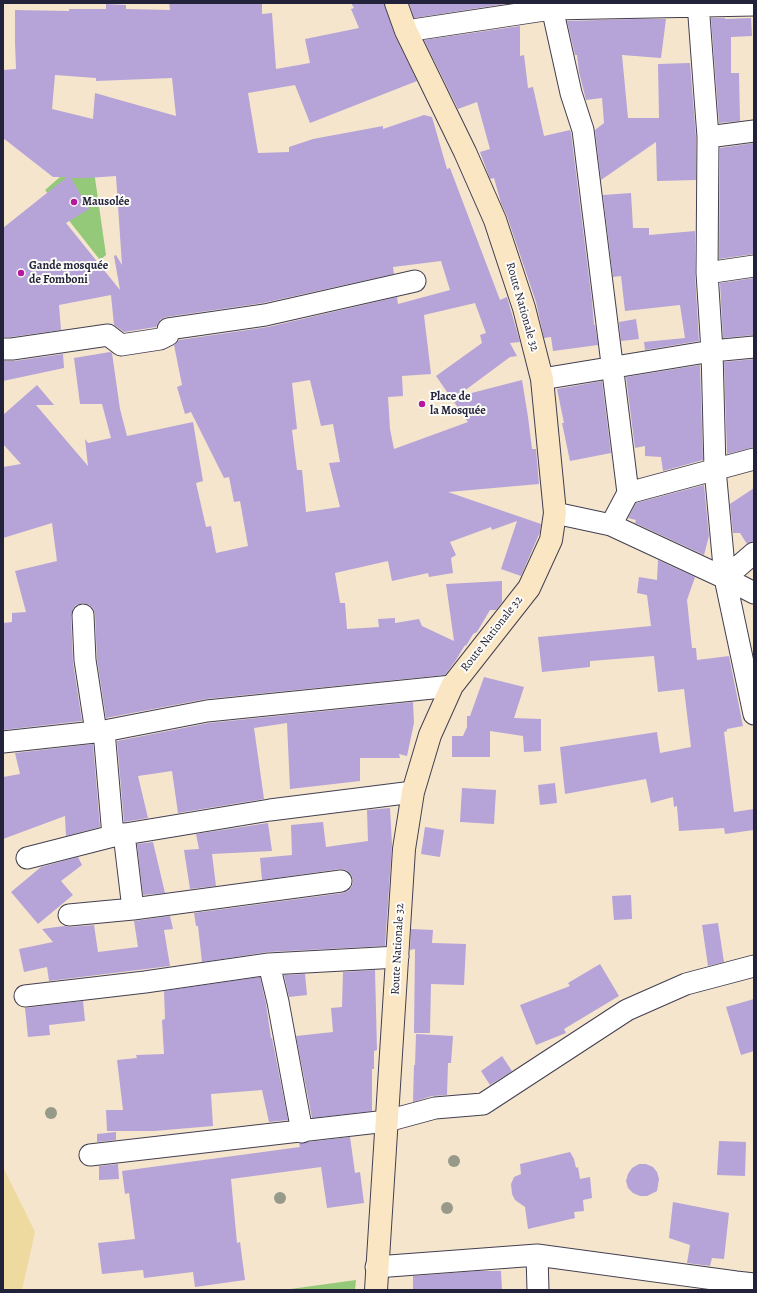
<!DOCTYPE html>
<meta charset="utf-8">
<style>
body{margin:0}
#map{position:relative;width:757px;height:1293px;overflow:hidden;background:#f5e5cd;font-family:Alegreya,serif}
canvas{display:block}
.frame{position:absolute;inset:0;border:4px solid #22223b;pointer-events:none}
</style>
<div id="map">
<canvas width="757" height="1293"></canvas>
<div class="frame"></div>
</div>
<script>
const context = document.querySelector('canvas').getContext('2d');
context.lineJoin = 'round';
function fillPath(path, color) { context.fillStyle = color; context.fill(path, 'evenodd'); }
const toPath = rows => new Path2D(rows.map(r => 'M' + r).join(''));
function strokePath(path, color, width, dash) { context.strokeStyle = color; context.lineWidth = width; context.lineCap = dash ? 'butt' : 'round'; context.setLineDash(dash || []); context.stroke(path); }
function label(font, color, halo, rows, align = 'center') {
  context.font = font + ' Alegreya,serif'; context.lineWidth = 4; context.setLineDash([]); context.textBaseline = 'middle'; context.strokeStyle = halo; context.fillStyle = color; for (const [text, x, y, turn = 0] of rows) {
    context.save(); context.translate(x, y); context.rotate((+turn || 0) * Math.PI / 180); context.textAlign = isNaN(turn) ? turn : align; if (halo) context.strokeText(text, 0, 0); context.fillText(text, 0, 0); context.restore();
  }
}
fillPath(toPath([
 [91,150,106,255,100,260,45,190],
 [356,1280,355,1290,283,1290]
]), '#94c97a');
fillPath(toPath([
 [3,1167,35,1232,22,1290,3,1290]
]), '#eeda9e');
fillPath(toPath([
 [169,3,262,3,262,14,272,13,276,69,310,63,305,39,359,28,351,9,354,8,351,3,384,3,395,36,417,81,310,123,295,85,248,93,258,153,289,152,289,147,313,139,383,126,383,129,424,115,432,117,447,169,450,168,500,300,507,297,520,342,510,343,517,356,510,357,456,397,522,380,528,417,532,449,536,449,539,484,448,492,541,524,540,532,521,576,501,569,517,521,492,530,491,527,450,542,456,555,451,558,453,573,429,577,428,573,392,581,388,561,335,573,340,603,345,603,347,629,379,627,378,619,395,618,395,623,419,619,422,626,454,641,446,584,502,581,502,602,496,610,490,610,477,632,473,634,466,646,465,645,456,660,445,675,206,699,106,718,97,659,95,614,93,608,89,605,82,603,76,605,73,609,71,616,73,662,82,721,3,730,3,623,12,622,12,613,26,612,15,571,57,561,52,523,3,538,3,467,21,464,3,444,3,415,37,385,54,405,36,405,88,466,85,439,88,443,111,438,102,404,80,404,74,358,110,352,112,353,120,409,127,436,193,422,203,481,196,483,206,527,211,526,216,553,248,546,240,501,234,502,229,477,224,478,191,412,185,414,177,387,182,385,174,345,179,340,268,327,397,297,398,304,450,290,441,261,393,267,394,274,263,303,166,317,161,319,158,323,156,327,124,332,114,325,111,295,59,305,61,330,11,337,3,337,3,228,67,177,53,177,3,138,3,70,16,69,15,43,15,10,69,11,69,9,106,9,106,4,126,5,126,9,170,10],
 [55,75,96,78,96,81,172,78,176,116,95,93,93,119,52,109],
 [116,176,122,265,116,255,114,256,120,290,66,223,89,209,71,178,87,178],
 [475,303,486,333,480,335,482,343,436,376,468,422,394,449,390,429,388,397,403,396,402,376,431,374,424,315],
 [310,380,321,426,333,424,340,462,329,463,340,507,306,512,302,470,297,470,292,430,297,429,292,383],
 [409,3,511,3,414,18],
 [711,18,725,18,725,19,751,18,752,36,731,37,731,73,739,73,740,121,719,123],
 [635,19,666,19,661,58,622,55,628,118,659,118,658,64,690,63,696,137,696,180,657,181,656,142,601,180,595,130,604,123,602,98,586,100,579,72,577,55,575,55,567,21],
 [520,26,520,56,524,55,528,88,533,87,544,136,570,130,571,133,592,301,594,325,595,325,598,345,553,351,551,337,544,338,536,302,507,216,501,203,494,178,490,179,484,163,480,152,490,149,477,102,458,109,424,40],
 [754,143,754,254,719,259,720,148],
 [631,193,633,228,649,228,649,235,695,231,695,274,699,341,645,350,644,342,685,338,680,305,625,311,621,276,613,277,603,195],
 [754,278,754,335,723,338,720,283],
 [636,319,639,339,621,341,619,322],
 [63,354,64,368,3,381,3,361,14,361],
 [754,359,754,447,727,454,724,362],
 [700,365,703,460,663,471,661,457,645,456,645,446,635,448,626,377],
 [602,381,611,453,570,461,562,423,564,423,557,389],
 [704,485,709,536,704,555,635,523,636,520,628,518,636,503],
 [754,488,754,541,747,544,740,533,733,533,730,504],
 [658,560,695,577,687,600,692,648,696,648,697,660,729,656,743,726,727,729,727,731,724,732,734,812,754,809,754,830,725,834,724,828,679,831,677,806,674,807,673,797,651,803,646,779,565,794,560,747,657,732,660,753,691,747,684,689,658,692,654,656,590,661,590,667,542,672,538,637,651,626,647,595,637,593,639,577,657,580],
 [484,677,524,687,514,718,541,719,541,751,524,752,523,736,490,731,490,757,452,757,452,736,463,736,467,727,467,716,470,716],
 [413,702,414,723,407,756,399,754,400,758,360,758,360,781,290,789,287,723,254,728,264,799,178,813,172,771,138,776,148,818,124,822,117,741,209,723],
 [93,744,100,827,66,836,65,816,3,839,3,777,20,774,15,753],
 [555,783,557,803,540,805,538,785],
 [462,788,496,790,494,824,460,822],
 [390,808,392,845,385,946,268,952,202,962,198,926,196,926,194,913,343,893,348,891,352,886,353,880,351,874,346,870,340,869,262,880,260,858,292,855,291,825,323,822,326,847,368,841,367,810],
 [268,823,272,851,212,854,216,886,190,889,184,850,199,849,196,834],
 [425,827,444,830,440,857,421,854],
 [153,842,165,893,143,895,137,844],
 [78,857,82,865,61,881,73,895,38,924,11,892,41,867],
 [631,895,632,919,614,920,612,896],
 [170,916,173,929,164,930,170,966,49,981,47,967,24,972,19,949,53,942,42,929,64,926,70,927,94,925,98,952,138,947,134,921],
 [718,923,724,962,708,966,702,925],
 [411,929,433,930,432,943,466,944,464,985,431,984,430,1033,414,1033,415,949,410,950],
 [600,964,619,996,564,1029,566,1033,536,1045,520,1005,570,986,568,983],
 [375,970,377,1050,374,1051,374,1069,372,1069,372,1111,312,1118,296,1036,333,1032,331,1008,342,1007,343,972],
 [305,974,307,995,289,997,284,975],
 [260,977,266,1004,271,1038,272,1038,288,1120,269,1122,262,1090,211,1094,213,1126,154,1131,107,1131,106,1110,123,1110,117,1060,137,1058,136,1055,164,1054,162,1020,165,1019,164,991],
 [754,999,754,1051,741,1055,726,1007],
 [83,1001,85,1021,49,1025,50,1035,28,1037,25,1008],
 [416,1034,453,1036,451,1063,448,1063,447,1095,432,1096,413,1102,414,1065,415,1065],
 [502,1056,512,1071,490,1085,481,1071],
 [116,1132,116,1140,97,1142,97,1134],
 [350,1137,355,1173,360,1172,364,1203,327,1208,321,1167,231,1179,237,1243,240,1242,245,1280,195,1287,193,1272,144,1278,143,1270,102,1274,98,1243,135,1239,129,1193,125,1194,122,1171,300,1147,299,1143],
 [719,1141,746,1142,745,1176,717,1175],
 [570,1152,574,1159,576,1168,578,1167,580,1179,590,1177,592,1198,583,1200,584,1211,574,1212,575,1218,528,1229,525,1207,515,1200,512,1194,511,1184,514,1177,521,1174,520,1164],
 [118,1164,119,1179,99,1180,99,1166],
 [639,1164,646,1164,653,1167,657,1172,659,1179,657,1191,647,1196,640,1196,633,1193,628,1188,626,1181,628,1174,632,1168],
 [673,1202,729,1213,724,1259,712,1258,710,1266,687,1263,690,1245,669,1238],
 [478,1271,501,1271,502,1290,413,1290,413,1276]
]), '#b6a3d8');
const street = toPath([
 [551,3,571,93,583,130,628,493,611,525],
 [698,3,708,137,707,273,712,351,715,469,725,578,754,714],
 [406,31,551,9,754,5],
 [708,137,754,131],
 [707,273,754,266],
 [3,349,12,349,108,335,121,345,160,339,168,335,168,329,265,315,415,281],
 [542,379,712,351,754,347],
 [628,493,754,459],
 [555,513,611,525,725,578,754,553],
 [725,578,754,593],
 [83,615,85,660,96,732],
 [104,731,113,836],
 [3,742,104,731,207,711,452,686],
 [124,834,133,909],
 [27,858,113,836,270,810,413,792],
 [69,915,133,909,341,881],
 [269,964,278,1002,302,1132],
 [25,996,145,982,269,964,398,957],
 [90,1155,387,1121,435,1108,483,1104,627,1010,686,984,754,966],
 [537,1255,538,1290],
 [376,1267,537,1255,736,1282,754,1284]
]);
const secondary = toPath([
 [376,1290,404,849,413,792,430,735,452,686,529,588,551,540,555,513,542,379,524,308,495,220,465,152,406,31,396,3]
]);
strokePath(street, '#423f51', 23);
strokePath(secondary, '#423f51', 24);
strokePath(street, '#fff', 21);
strokePath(secondary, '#fbe6c4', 22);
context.fillStyle = '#979a89';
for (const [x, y] of [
 [51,1113],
 [454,1161],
 [280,1198],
 [447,1208]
]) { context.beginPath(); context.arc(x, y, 6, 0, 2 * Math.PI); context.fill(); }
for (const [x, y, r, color] of [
 [74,202,4,"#b5179e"],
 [21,273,4,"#b5179e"],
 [422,404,4,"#b5179e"]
]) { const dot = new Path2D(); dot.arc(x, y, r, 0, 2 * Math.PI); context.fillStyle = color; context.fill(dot); strokePath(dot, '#fdfcf7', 1.5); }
label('bold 12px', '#22223b', '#fdfcf7', [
 ["Mausolée",82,202],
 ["Gande mosquée",29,266],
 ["de Fomboni",29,280],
 ["Place de",430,397],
 ["la Mosquée",430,411]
], 'left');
label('12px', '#22223b', '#fdfcf7', [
 ["Route Nationale 32",522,307,74],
 ["Route Nationale 32",492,634,-52],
 ["Route Nationale 32",398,949,-87]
]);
</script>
